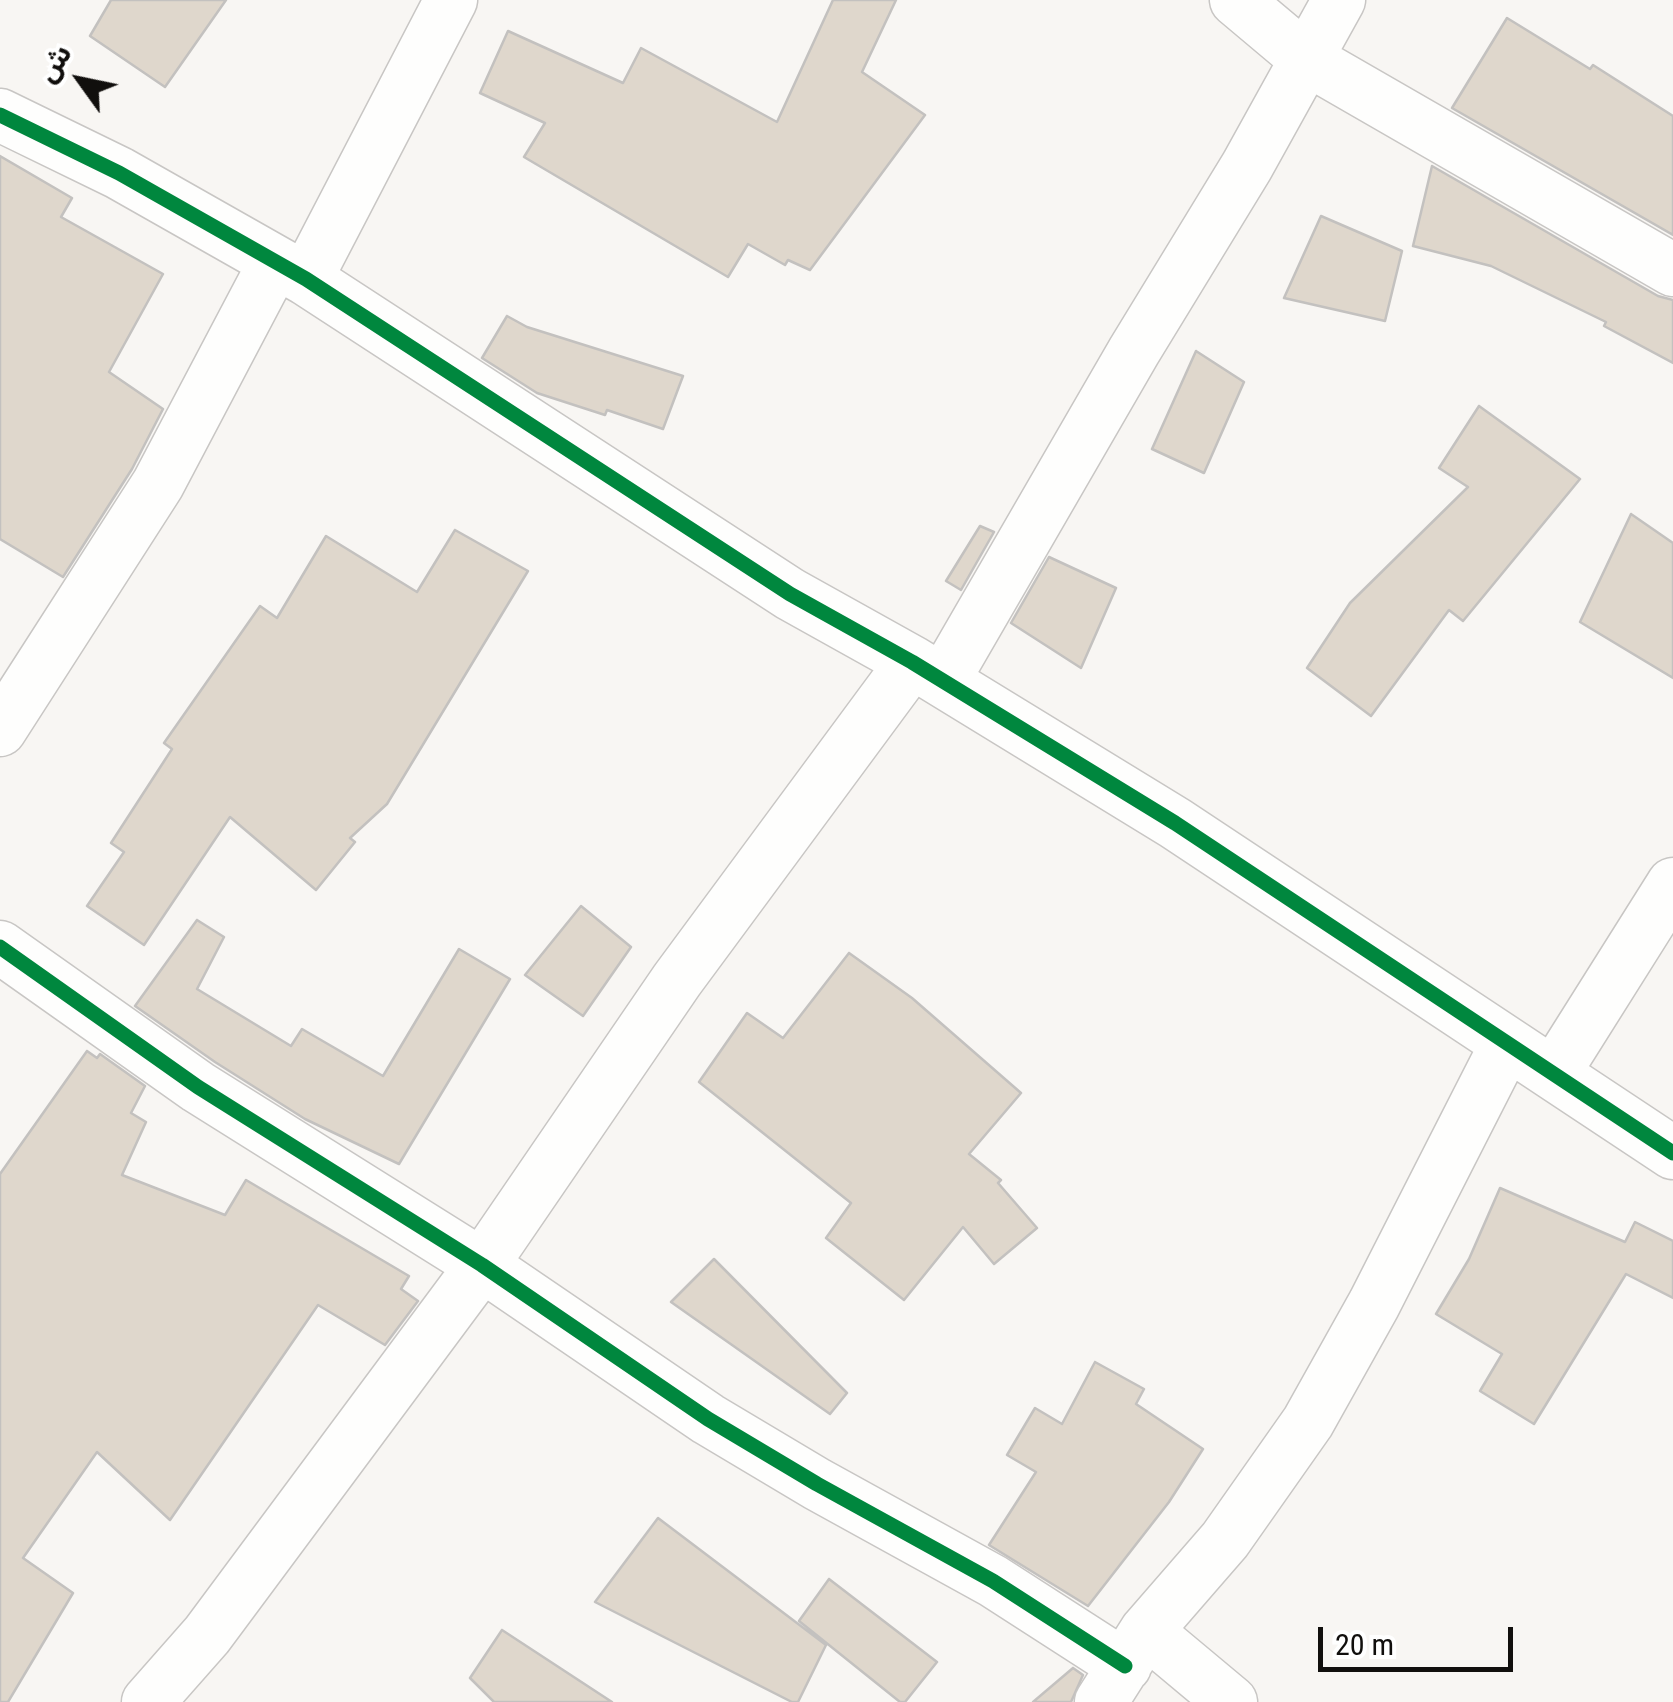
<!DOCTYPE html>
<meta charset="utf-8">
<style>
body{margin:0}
#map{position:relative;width:1673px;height:1702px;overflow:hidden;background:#f8f6f3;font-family:"Roboto Condensed","Noto Sans Arabic",sans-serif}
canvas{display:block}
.north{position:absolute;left:30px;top:30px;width:100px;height:100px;-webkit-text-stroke:8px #fff;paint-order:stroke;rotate:303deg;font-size:28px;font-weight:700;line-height:40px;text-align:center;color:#110f0d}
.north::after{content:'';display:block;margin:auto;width:35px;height:45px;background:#110f0d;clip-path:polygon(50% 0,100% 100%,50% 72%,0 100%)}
.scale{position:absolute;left:1318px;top:1627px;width:195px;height:45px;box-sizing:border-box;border:5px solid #110f0d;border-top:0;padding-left:12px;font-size:30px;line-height:35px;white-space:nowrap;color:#110f0d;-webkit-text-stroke:8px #fff;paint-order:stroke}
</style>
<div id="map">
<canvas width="1673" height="1702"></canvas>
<div class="north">ش</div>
<div class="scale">20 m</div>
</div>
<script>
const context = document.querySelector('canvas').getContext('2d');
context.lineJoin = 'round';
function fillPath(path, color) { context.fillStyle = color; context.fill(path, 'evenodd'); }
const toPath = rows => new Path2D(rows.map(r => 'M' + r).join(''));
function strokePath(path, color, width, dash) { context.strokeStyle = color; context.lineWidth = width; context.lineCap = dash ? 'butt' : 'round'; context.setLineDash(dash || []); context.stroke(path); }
const building = toPath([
 [111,0,226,0,165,87,90,36,111,0],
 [833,0,896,0,862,72,925,115,810,270,788,260,785,265,748,244,728,277,524,157,545,123,480,93,508,31,623,83,641,48,777,122,833,0],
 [1507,18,1590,69,1593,65,1673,116,1673,235,1452,108,1507,18],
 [0,156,72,198,61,217,163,274,109,372,163,409,132,469,63,577,0,539,0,156],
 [1432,166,1658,296,1673,300,1673,363,1604,326,1606,322,1491,266,1413,246,1432,166],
 [1321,216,1402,251,1385,321,1284,298,1321,216],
 [507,316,527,327,683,376,663,429,607,410,605,415,537,393,482,358,507,316],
 [1196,351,1244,382,1204,473,1152,449,1196,351],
 [1479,406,1580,479,1463,621,1449,610,1371,716,1307,668,1350,603,1468,487,1439,468,1479,406],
 [1631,514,1673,543,1673,678,1580,622,1631,514],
 [980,526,994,532,961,590,946,581,980,526],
 [455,530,528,571,387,804,350,838,355,842,316,890,230,817,144,945,87,906,124,852,111,843,172,749,164,743,260,606,277,618,326,536,417,592,455,530],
 [1049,557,1116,588,1081,668,1011,623,1049,557],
 [581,906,631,947,583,1016,525,975,581,906],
 [197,920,224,937,197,989,291,1046,302,1029,383,1076,459,949,510,979,399,1164,305,1119,215,1062,135,1006,197,920],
 [849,953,912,998,1021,1093,969,1154,1001,1180,998,1183,1037,1228,994,1264,963,1227,904,1300,826,1238,851,1203,699,1082,747,1013,783,1038,849,953],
 [87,1051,97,1058,100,1054,145,1086,131,1113,146,1122,122,1175,225,1215,246,1180,409,1276,401,1289,418,1301,385,1345,318,1305,170,1520,97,1452,23,1558,73,1593,8,1702,0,1702,0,1174,87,1051],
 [1500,1188,1625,1242,1635,1222,1673,1241,1673,1298,1626,1274,1534,1424,1480,1391,1502,1354,1436,1314,1469,1259,1500,1188],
 [714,1259,847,1393,830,1414,671,1302,714,1259],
 [1095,1362,1144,1389,1136,1404,1203,1449,1169,1502,1088,1606,989,1545,1036,1472,1007,1455,1035,1408,1062,1424,1095,1362],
 [658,1518,826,1645,798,1702,792,1702,595,1602,658,1518],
 [829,1579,937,1662,905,1702,900,1702,799,1621,829,1579],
 [502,1630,612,1702,494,1702,470,1678,502,1630],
 [1073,1668,1083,1675,1071,1702,1033,1702,1073,1668]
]);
fillPath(building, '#dfd7cc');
strokePath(building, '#c3c1bf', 2.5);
const street = toPath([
 [1236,0,1305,58,1673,270],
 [0,115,119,173,306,279,790,594,912,662,1175,823,1673,1153],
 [306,279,451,0],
 [943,681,1134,351,1247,166,1339,0],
 [0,730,158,484,275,262],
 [0,947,198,1087,482,1265,708,1419,817,1484,993,1581,1125,1666],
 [1554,1073,1673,884],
 [1146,1631,1231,1702],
 [148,1702,207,1635,482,1265,677,980,912,662],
 [1101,1702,1146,1631,1225,1540,1308,1422,1374,1304,1507,1043]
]);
strokePath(street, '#c8c6c4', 55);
strokePath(street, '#fefefd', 52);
strokePath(toPath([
 [0,115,119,173,306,279,790,594,912,662,1175,823,1673,1153],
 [0,947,198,1087,482,1265,708,1419,817,1484,993,1581,1125,1666]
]), '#00873e', 15);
</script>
